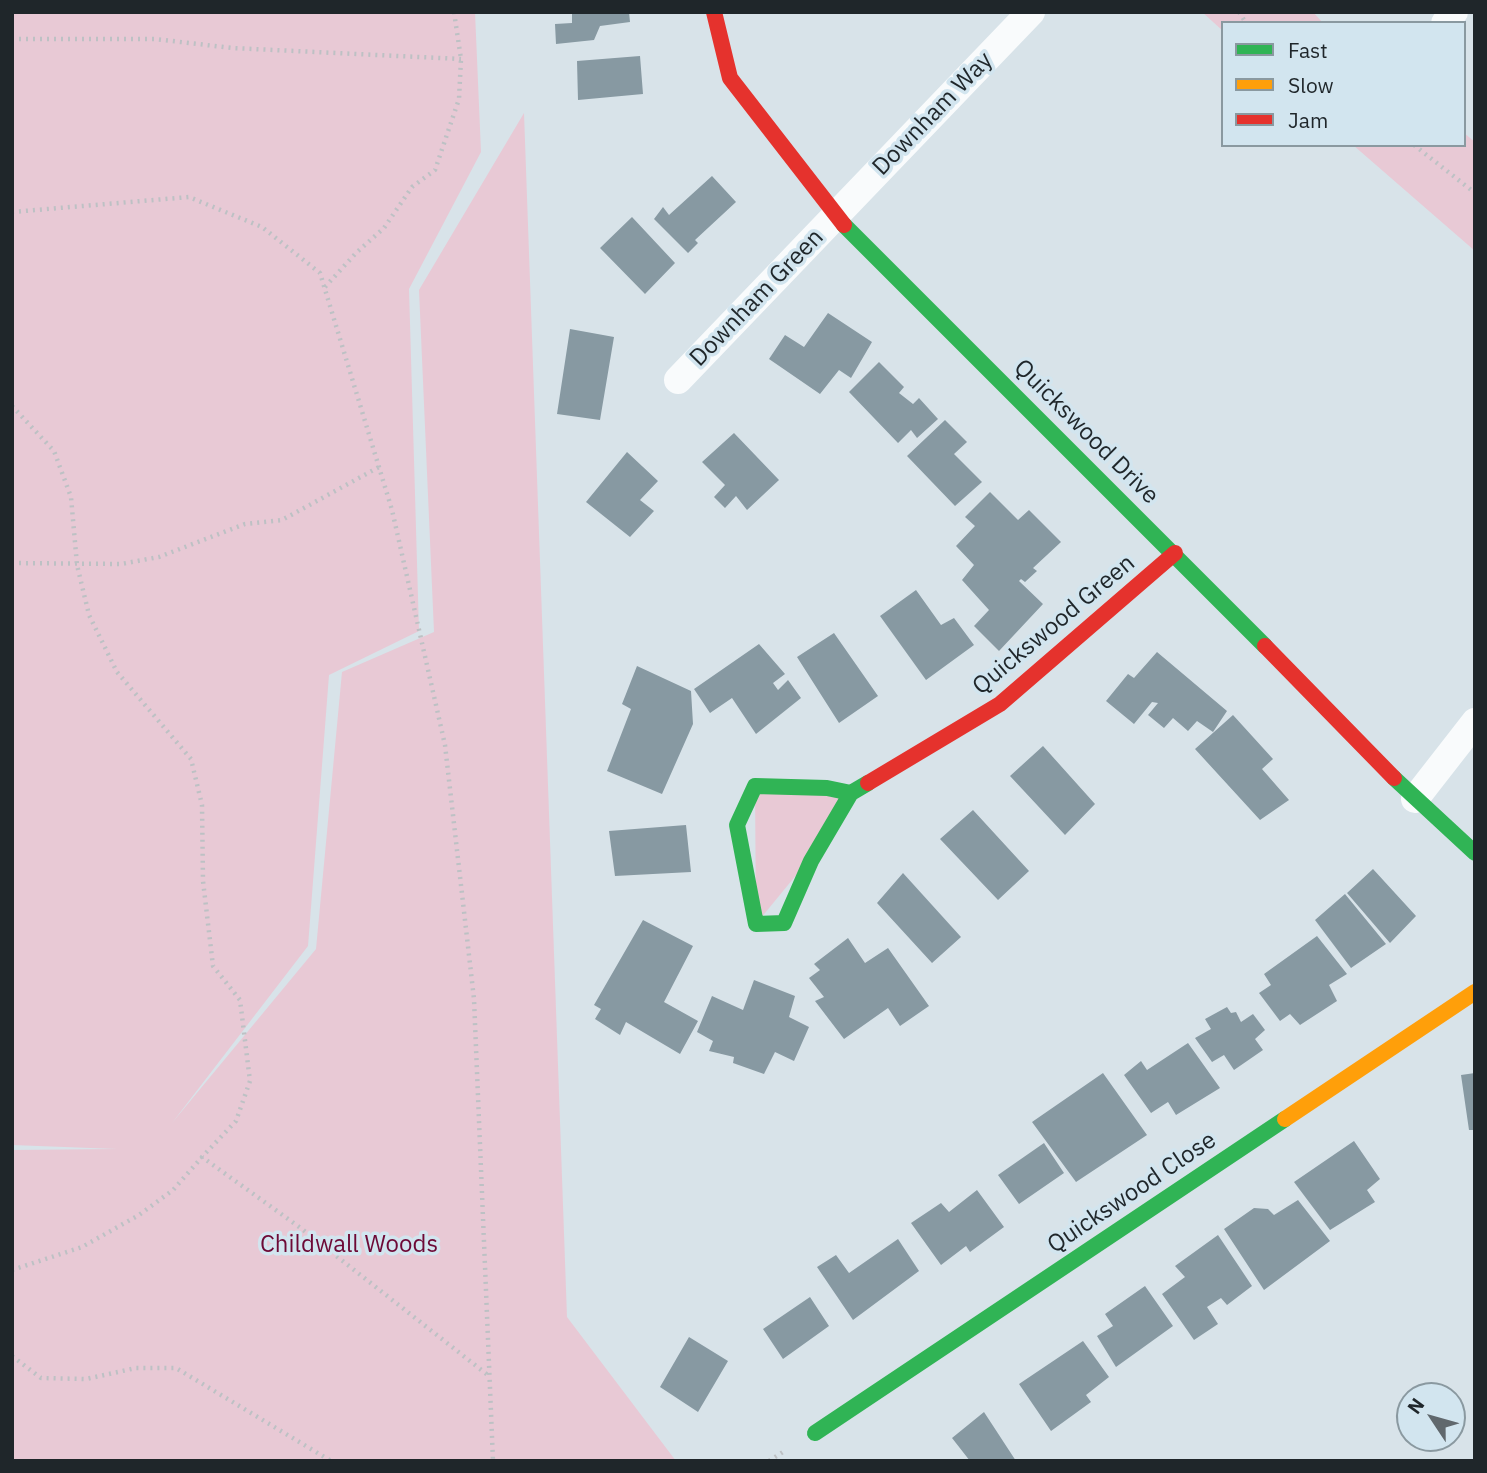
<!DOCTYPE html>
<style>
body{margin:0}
#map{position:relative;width:1487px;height:1473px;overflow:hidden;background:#d8e3e9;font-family:"IBM Plex Sans",sans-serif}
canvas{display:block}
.frame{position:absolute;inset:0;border:14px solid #1f262a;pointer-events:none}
.legend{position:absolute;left:1221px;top:21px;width:245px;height:126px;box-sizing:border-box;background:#d2e5ef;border:2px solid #8a99a0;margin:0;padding:9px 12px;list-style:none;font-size:21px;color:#1f262a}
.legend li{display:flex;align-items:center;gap:14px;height:35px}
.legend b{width:35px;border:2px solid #8a99a0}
.north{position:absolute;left:1396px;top:1382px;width:70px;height:70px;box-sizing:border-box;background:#d2e5ef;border:2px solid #8a99a0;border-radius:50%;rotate:306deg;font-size:19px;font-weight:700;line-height:28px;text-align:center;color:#1f262a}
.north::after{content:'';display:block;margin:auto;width:24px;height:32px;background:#60686d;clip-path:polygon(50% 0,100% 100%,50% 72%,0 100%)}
</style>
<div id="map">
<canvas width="1487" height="1473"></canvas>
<div class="frame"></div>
<ul class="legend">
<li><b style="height:9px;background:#30b455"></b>Fast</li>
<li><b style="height:9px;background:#ff9f0a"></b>Slow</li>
<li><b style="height:9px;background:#e5322d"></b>Jam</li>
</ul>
<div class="north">N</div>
</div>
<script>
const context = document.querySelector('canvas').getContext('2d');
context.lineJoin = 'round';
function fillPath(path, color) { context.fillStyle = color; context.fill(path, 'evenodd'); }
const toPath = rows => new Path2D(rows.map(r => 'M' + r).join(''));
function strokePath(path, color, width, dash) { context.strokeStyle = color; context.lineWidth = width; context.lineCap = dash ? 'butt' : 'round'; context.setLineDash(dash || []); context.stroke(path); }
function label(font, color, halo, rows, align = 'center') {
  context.font = font + ' "IBM Plex Sans",sans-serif'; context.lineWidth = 7; context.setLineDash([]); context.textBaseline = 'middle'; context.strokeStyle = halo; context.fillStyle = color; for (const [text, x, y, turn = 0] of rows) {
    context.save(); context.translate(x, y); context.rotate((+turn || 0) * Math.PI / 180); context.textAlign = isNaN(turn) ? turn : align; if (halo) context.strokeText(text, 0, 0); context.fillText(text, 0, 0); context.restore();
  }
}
fillPath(toPath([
 [12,12,475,12,481,152,409,289,419,631,329,675,308,946,172,1123,316,949,342,672,434,632,419,290,524,113,567,1317,676,1461,12,1461,12,1150,117,1149,12,1145],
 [1202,12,1313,12,1323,23,1223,23,1223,31],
 [1464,133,1475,142,1475,251,1353,145,1464,145],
 [755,786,851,793,820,846,756,924]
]), '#e8c9d5');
fillPath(toPath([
 [572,12,629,12,630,22,600,26,594,40,556,44,555,24,572,23],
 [640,56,643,94,578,100,577,61],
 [712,176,736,202,695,240,698,243,688,253,654,219,663,207,669,215],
 [632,217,675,263,645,294,600,248],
 [828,313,872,342,851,378,839,370,820,394,769,359,785,335,804,347],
 [570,329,614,337,600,420,557,414],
 [879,362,904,387,899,393,913,404,919,398,938,419,917,438,911,430,898,443,849,392],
 [945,420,967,442,954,454,982,482,955,506,907,456],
 [734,433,779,480,747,510,736,496,725,508,714,497,725,485,702,462],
 [627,452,658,481,640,500,654,511,630,537,586,502],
 [990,492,1018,520,1029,510,1061,542,1033,568,1037,571,1025,582,1021,579,1019,581,1043,604,999,651,974,626,989,610,962,580,974,565,956,546,975,526,965,517],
 [916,590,941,625,954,618,974,645,926,680,880,616],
 [834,633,878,696,839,723,797,657],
 [759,644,785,674,773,683,778,690,788,680,801,698,756,734,732,698,710,713,694,689],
 [1157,652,1227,711,1213,732,1197,721,1188,731,1173,718,1164,728,1148,715,1158,703,1152,702,1134,724,1106,701,1128,674,1134,678],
 [637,666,691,691,693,724,662,794,607,771,631,709,622,704],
 [1233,715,1273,759,1262,769,1289,800,1260,820,1195,749],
 [1043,746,1095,804,1065,835,1010,776],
 [973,810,1029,871,998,900,940,839],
 [686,825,691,872,615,876,609,831],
 [1373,869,1416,916,1390,943,1347,893],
 [903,873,961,937,932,963,877,903],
 [1345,894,1386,944,1351,968,1315,920],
 [643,920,693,946,664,1002,698,1021,680,1054,626,1022,620,1035,595,1019,601,1009,594,1005],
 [1317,936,1347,974,1329,985,1337,1001,1300,1025,1290,1014,1280,1021,1259,993,1271,985,1264,974],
 [848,938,865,963,888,948,929,1006,900,1026,888,1008,844,1039,815,1001,824,997,809,978,820,970,814,964],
 [754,980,795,996,789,1017,809,1027,794,1061,775,1052,764,1074,733,1063,734,1057,709,1051,713,1041,697,1032,712,996,743,1010],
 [1227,1007,1231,1013,1236,1012,1241,1022,1253,1014,1265,1030,1255,1039,1263,1050,1234,1070,1224,1055,1212,1062,1195,1038,1211,1029,1205,1019],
 [1188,1043,1220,1088,1176,1115,1168,1102,1151,1113,1124,1075,1141,1061,1147,1070],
 [1103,1073,1147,1135,1076,1182,1032,1122],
 [1475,1073,1475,1130,1469,1130,1461,1075],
 [1354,1141,1380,1179,1367,1190,1375,1202,1330,1230,1294,1182],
 [1044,1143,1064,1173,1019,1204,998,1175],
 [977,1190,1004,1227,970,1252,966,1246,941,1265,911,1223,941,1203,949,1212],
 [1298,1200,1330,1241,1264,1290,1224,1229,1254,1208,1268,1209,1274,1215],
 [1218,1235,1252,1286,1227,1305,1221,1298,1207,1307,1218,1324,1194,1340,1162,1294,1185,1277,1175,1266],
 [898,1239,919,1271,853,1320,817,1267,836,1255,849,1273],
 [1145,1286,1173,1326,1116,1367,1097,1336,1113,1326,1105,1314],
 [810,1297,829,1326,783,1359,763,1329],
 [689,1337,728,1361,698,1412,660,1387],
 [1083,1341,1109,1377,1086,1395,1091,1402,1051,1431,1019,1384],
 [984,1412,1016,1461,970,1461,952,1438]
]), '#8799a2');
strokePath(toPath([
 [1239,12,1246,23],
 [12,39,155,39,232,48,461,59],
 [1414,145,1475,193],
 [12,212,189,197,262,227,320,273,392,510,445,745,474,999,493,1461],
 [325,287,356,253,384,228,412,187,435,170,459,99,461,59,454,12],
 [12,406,54,451,71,497,77,565,89,615,117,672,191,759,202,805,203,881,213,966,240,1000,250,1081,236,1121,202,1157,302,1229,489,1376],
 [12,563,121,564,159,557,245,524,282,520,379,467],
 [12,1270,82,1247,139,1215,173,1190,202,1157],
 [12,1356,41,1378,86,1379,136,1368,176,1368,331,1461],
 [769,1461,786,1450]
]), '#bdc1c4', 4.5, [2, 5]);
strokePath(toPath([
 [1445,23,1454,12],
 [678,380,1031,12],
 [1415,799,1475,722]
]), '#f9fbfc', 28);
strokePath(toPath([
 [844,225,1265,646],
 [1394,778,1475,853],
 [851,793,827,788,755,786,737,825,756,924,784,923,811,861,851,793,868,783],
 [815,1433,1285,1119]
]), '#30b455', 16);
strokePath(toPath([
 [1285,1119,1475,992]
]), '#ff9f0a', 16);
strokePath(toPath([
 [714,12,730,78,844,225],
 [1265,646,1394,778],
 [868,783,1000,704,1175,553]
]), '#e5322d', 16);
label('24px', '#1f262a', '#d2e5ef', [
 ["Downham Way",933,114,-46],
 ["Downham Green",757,298,-46],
 ["Quickswood Drive",1086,432,45],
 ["Quickswood Green",1054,625,-40],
 ["Quickswood Close",1132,1193,-34]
]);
label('24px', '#6d0936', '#d2e5ef', [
 ["Childwall Woods",349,1245]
]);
</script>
